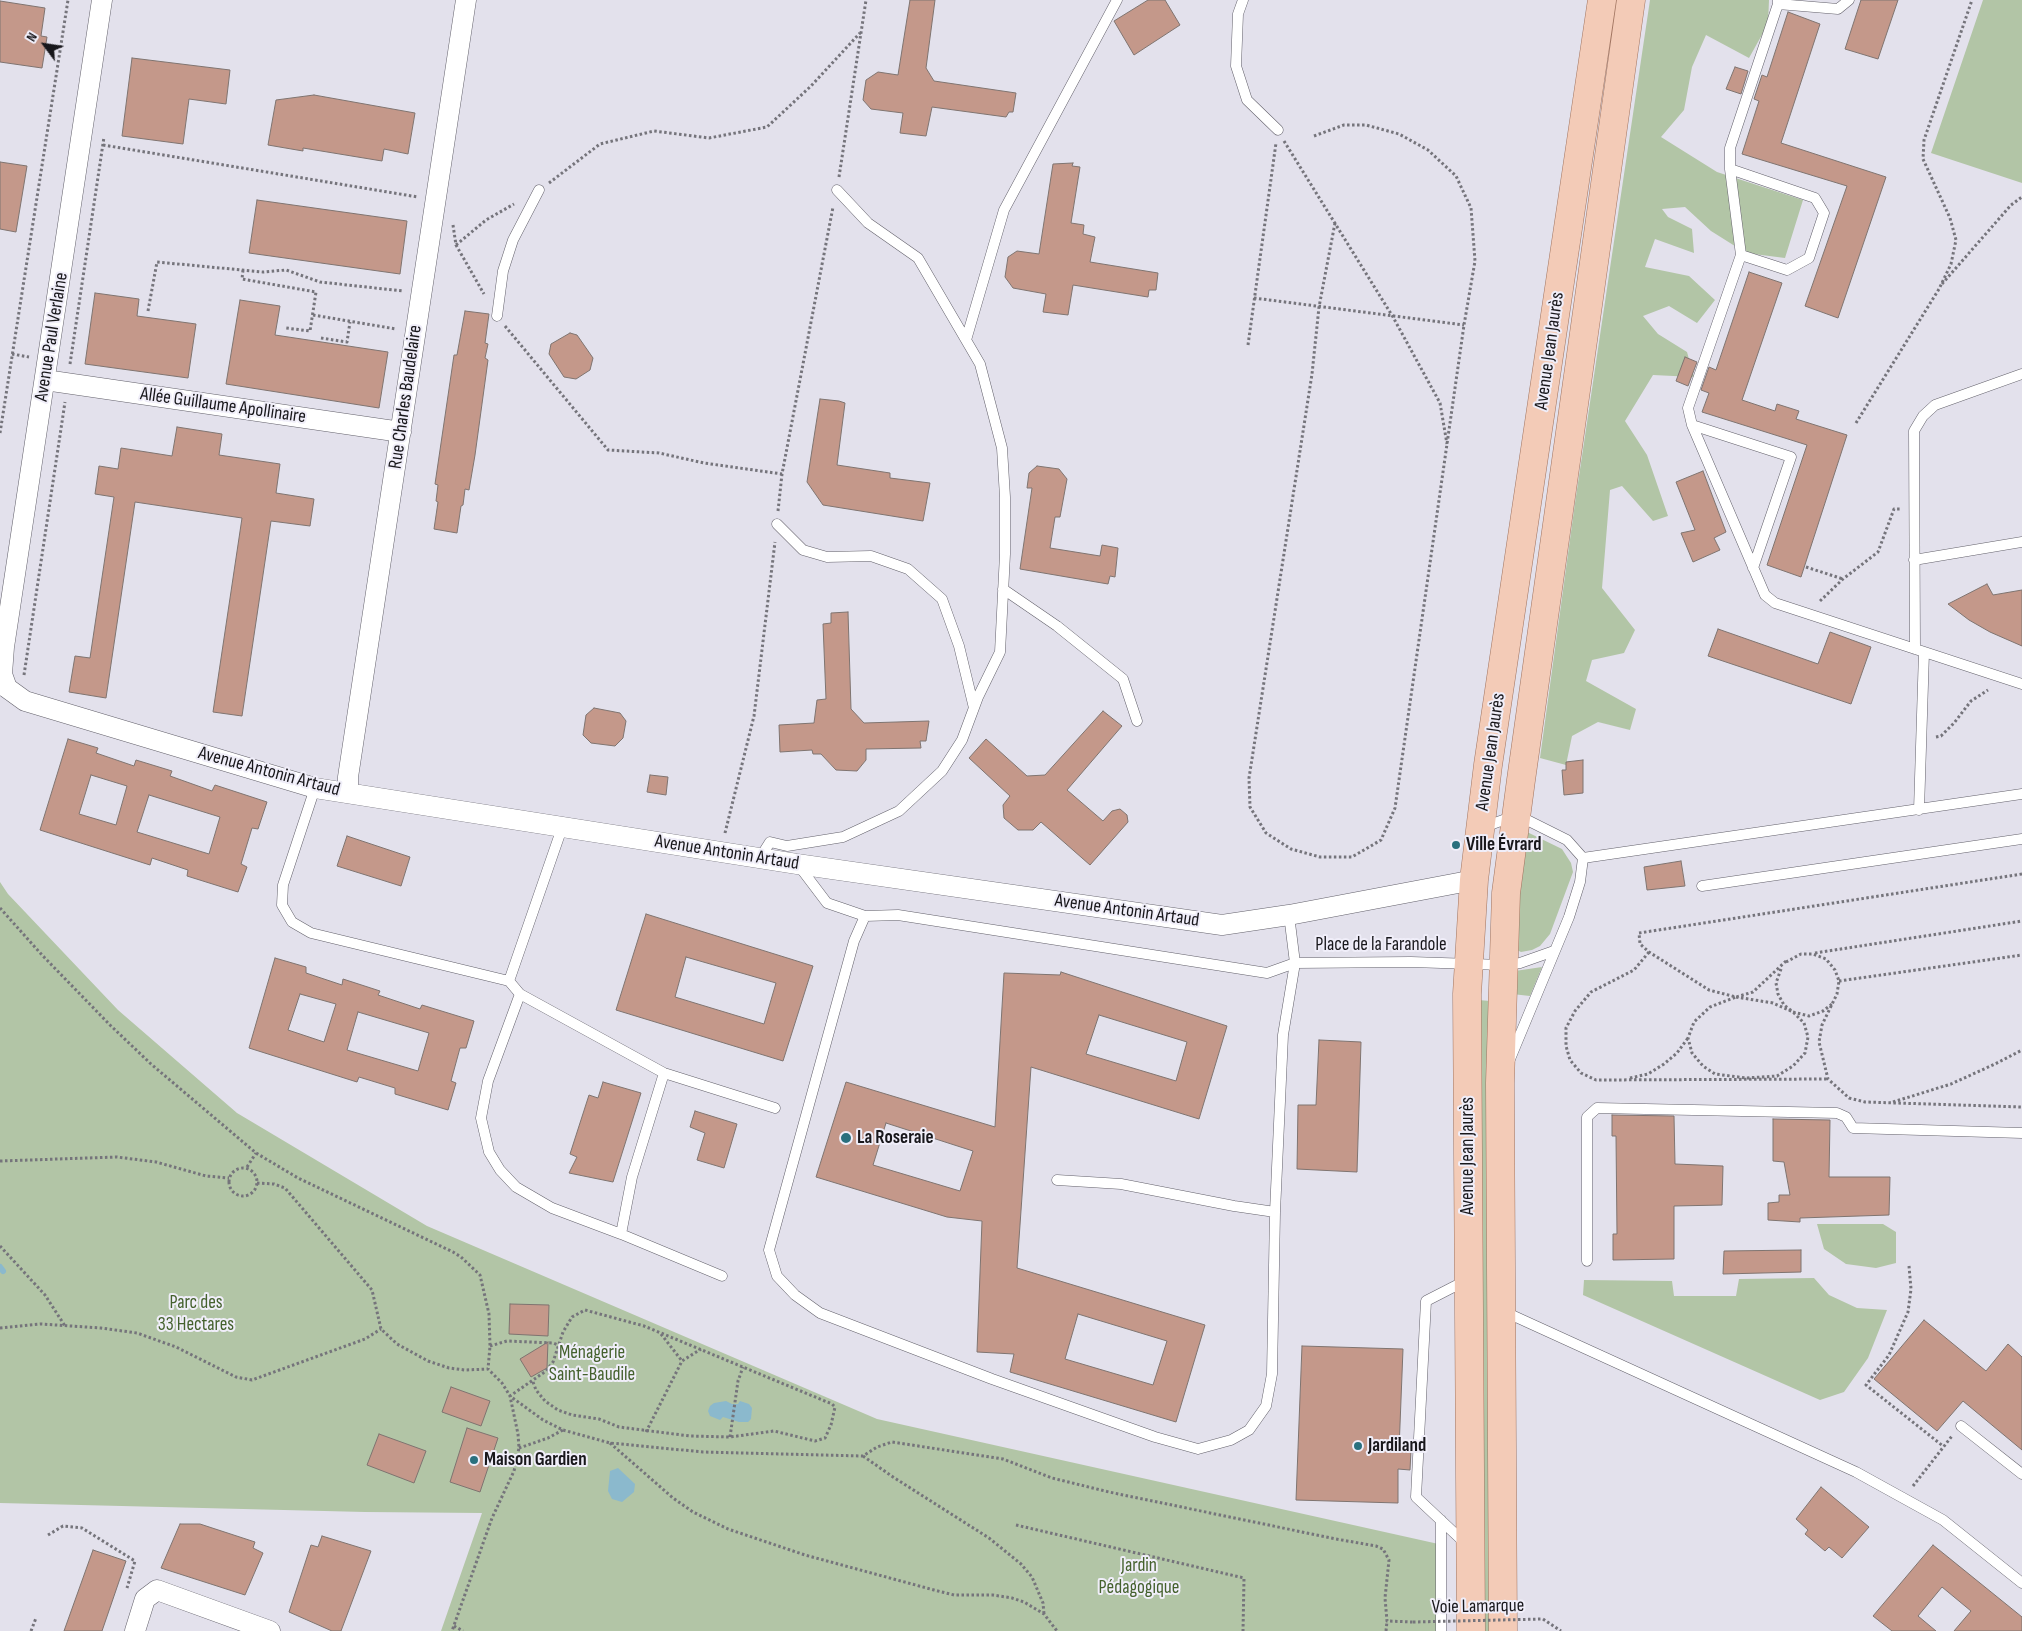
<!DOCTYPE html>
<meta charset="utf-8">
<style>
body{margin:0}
#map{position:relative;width:2022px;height:1631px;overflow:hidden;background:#e3e1ec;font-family:"Sofia Sans Condensed",sans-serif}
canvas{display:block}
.north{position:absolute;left:20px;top:20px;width:50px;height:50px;-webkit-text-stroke:4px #f0eef9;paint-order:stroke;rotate:301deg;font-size:14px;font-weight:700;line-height:20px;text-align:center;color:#18171b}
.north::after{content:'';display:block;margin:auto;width:18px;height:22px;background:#18171b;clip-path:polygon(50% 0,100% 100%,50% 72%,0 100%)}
</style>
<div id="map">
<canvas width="2022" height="1631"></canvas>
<div class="north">N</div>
</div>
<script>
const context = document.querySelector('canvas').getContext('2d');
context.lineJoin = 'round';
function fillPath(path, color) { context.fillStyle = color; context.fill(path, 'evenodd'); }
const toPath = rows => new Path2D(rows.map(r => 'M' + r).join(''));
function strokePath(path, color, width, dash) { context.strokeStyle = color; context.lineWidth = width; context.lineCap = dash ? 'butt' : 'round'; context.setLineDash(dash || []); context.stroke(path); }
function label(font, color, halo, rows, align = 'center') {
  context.font = font + ' "Sofia Sans Condensed",sans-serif'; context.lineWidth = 4; context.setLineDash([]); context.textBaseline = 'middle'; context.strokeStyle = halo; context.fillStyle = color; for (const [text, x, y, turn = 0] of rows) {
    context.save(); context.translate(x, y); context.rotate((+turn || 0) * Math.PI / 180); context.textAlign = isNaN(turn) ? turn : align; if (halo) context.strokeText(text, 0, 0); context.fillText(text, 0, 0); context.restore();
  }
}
fillPath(toPath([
 [1650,0,1769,0,1768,24,1749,58,1706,35,1692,67,1684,110,1661,137,1717,172,1803,200,1785,258,1746,253,1711,231,1685,207,1662,209,1668,217,1692,229,1694,253,1655,239,1645,267,1689,276,1715,300,1697,323,1669,306,1643,316,1658,334,1687,352,1694,377,1653,375,1625,421,1647,455,1668,516,1653,521,1622,486,1610,490,1602,588,1635,630,1624,653,1592,660,1586,681,1636,709,1630,730,1598,722,1572,736,1566,765,1540,758,1575,503],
 [1983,0,2022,0,2022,183,1931,153],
 [1527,832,1562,849,1571,863,1573,872,1550,934,1540,946,1532,950,1521,952,1515,949,1517,905],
 [0,882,8,894,118,1010,237,1113,427,1226,877,1419,1443,1545,1437,1631,441,1631,482,1513,365,1512,0,1503],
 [1542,967,1530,996,1512,994,1515,971],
 [1478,1000,1490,1001,1492,1631,1481,1631],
 [1817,1224,1883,1224,1896,1232,1896,1263,1876,1268,1846,1264,1824,1249],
 [1814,1278,1829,1295,1857,1308,1887,1310,1868,1358,1844,1392,1820,1400,1583,1295,1584,1280,1672,1281,1674,1296,1736,1296,1739,1279]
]), '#b2c5a6');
fillPath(toPath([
 [726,1401,732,1404,738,1404,740,1401,749,1404,752,1408,751,1419,748,1422,739,1422,723,1417,720,1420,710,1416,708,1411,710,1406,714,1403],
 [618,1468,635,1484,634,1492,622,1502,612,1499,608,1491,610,1471]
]), '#8bb9cd');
strokePath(toPath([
 [0,1267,3,1271]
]), '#8bb9cd', 6);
const building = toPath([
 [910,0,935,0,926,68,934,81,1016,93,1013,112,1009,112,1006,117,932,107,926,136,900,133,903,113,871,109,863,100,866,80,878,72,898,75,910,0],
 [1148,0,1165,0,1180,25,1134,55,1114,21,1148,0],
 [1861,0,1898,0,1878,59,1845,49,1861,0],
 [0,1,45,8,41,36,47,37,42,68,0,62,0,1],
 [1788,12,1820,24,1781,143,1886,177,1838,318,1805,306,1847,186,1742,154,1759,101,1754,99,1762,75,1767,77,1788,12],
 [132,58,230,70,226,104,189,99,183,144,122,136,132,58],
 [1735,67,1748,71,1741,94,1726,89,1735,67],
 [314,95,415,113,408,154,384,149,382,161,303,148,303,151,268,145,276,100,314,95],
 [0,162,27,166,16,232,0,229,0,162],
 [1073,163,1072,166,1080,167,1071,223,1084,225,1083,234,1095,237,1090,262,1158,273,1156,290,1149,290,1148,297,1073,285,1068,315,1043,312,1046,294,1013,288,1005,277,1008,257,1017,251,1039,254,1053,164,1073,163],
 [257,200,407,221,400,274,249,253,257,200],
 [1749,272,1782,283,1742,400,1775,411,1777,404,1799,411,1796,419,1847,435,1801,577,1767,565,1807,445,1702,412,1709,393,1701,390,1709,367,1716,370,1749,272],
 [95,293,139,299,137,316,196,324,188,378,85,364,95,293],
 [240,300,280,306,275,335,388,352,379,408,226,384,240,300],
 [465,311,489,314,485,343,488,344,485,358,488,360,475,455,469,490,465,489,463,505,461,506,457,533,434,529,438,502,436,501,438,485,435,484,454,355,457,355,465,311],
 [570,333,577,335,593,358,590,370,576,379,564,377,549,354,551,344,570,333],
 [1685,357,1697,362,1688,386,1676,381,1685,357],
 [820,399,839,401,845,403,837,465,890,473,890,478,930,483,923,521,823,505,807,482,820,399],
 [177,427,222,434,219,455,280,464,276,493,314,499,310,526,271,521,242,716,213,712,242,518,135,502,106,698,69,692,75,656,90,658,114,497,95,494,99,466,118,469,121,448,172,456,177,427],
 [1037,466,1059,469,1067,479,1060,517,1055,517,1050,548,1100,556,1102,545,1118,548,1115,577,1110,576,1108,584,1020,569,1032,488,1027,488,1029,473,1037,466],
 [1703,471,1726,532,1714,538,1720,550,1693,562,1681,533,1695,530,1676,482,1703,471],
 [1987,584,1993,595,2022,590,2022,646,1990,632,1969,620,1948,604,1987,584],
 [848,612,851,709,864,723,929,721,926,741,920,741,921,748,866,749,866,760,857,771,836,770,821,754,813,754,812,750,780,752,779,725,814,723,817,700,826,699,823,624,831,623,831,613,848,612],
 [1718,629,1818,664,1830,632,1871,647,1851,704,1708,656,1718,629],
 [594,708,620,713,626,721,623,738,615,746,591,743,583,735,586,715,594,708],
 [1103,711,1122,726,1067,790,1103,821,1112,811,1120,809,1127,815,1128,822,1090,865,1041,822,1033,830,1018,830,1004,818,1003,805,1010,796,969,758,986,739,1027,776,1045,775,1103,711],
 [68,739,98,748,96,753,134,766,136,760,172,771,170,776,212,791,215,785,267,802,258,829,252,828,241,864,247,867,238,892,187,876,188,870,152,858,150,865,40,830,68,739],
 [91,775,127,786,116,825,79,814,91,775],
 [149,795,220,817,209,854,137,832,149,795],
 [1583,760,1583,793,1564,795,1562,770,1566,770,1566,762,1583,760],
 [650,775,668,777,666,795,647,792,650,775],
 [347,836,410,857,401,886,337,866,347,836],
 [1681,861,1685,886,1647,890,1644,867,1681,861],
 [646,914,813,966,783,1061,616,1010,646,914],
 [686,957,776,983,764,1024,675,997,686,957],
 [275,958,306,967,306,973,342,985,343,979,380,991,378,995,420,1009,422,1005,474,1021,466,1048,460,1048,451,1081,456,1083,448,1110,395,1094,395,1088,359,1077,357,1082,249,1048,275,958],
 [300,994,336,1004,324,1042,288,1030,300,994],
 [358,1012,429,1033,418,1071,347,1050,358,1012],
 [1061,972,1227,1026,1199,1119,1031,1067,1017,1268,1205,1325,1176,1422,1010,1372,1014,1354,977,1352,982,1221,947,1217,816,1177,846,1082,995,1127,1004,973,1060,975,1061,972],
 [1099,1015,1187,1042,1176,1081,1086,1054,1099,1015],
 [886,1123,973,1151,960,1191,873,1165,886,1123],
 [1078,1314,1167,1341,1153,1385,1065,1359,1078,1314],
 [1319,1040,1361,1042,1357,1172,1297,1169,1298,1105,1316,1105,1319,1040],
 [603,1082,641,1093,613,1182,569,1173,577,1157,570,1154,589,1095,598,1098,603,1082],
 [695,1111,737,1124,724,1168,697,1160,705,1133,690,1127,695,1111],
 [1612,1115,1674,1116,1675,1164,1723,1166,1722,1205,1674,1206,1674,1259,1613,1260,1613,1234,1617,1234,1616,1136,1612,1136,1612,1115],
 [1773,1119,1830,1120,1829,1177,1890,1177,1889,1215,1800,1218,1800,1222,1768,1220,1768,1203,1779,1202,1779,1195,1790,1195,1784,1162,1773,1161,1773,1119],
 [1801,1250,1801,1272,1723,1274,1724,1251,1801,1250],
 [510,1304,549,1305,548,1336,509,1334,510,1304],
 [1924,1320,1986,1371,2008,1344,2022,1357,2022,1450,1963,1401,1937,1431,1874,1379,1924,1320],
 [548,1342,547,1368,531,1377,520,1359,548,1342],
 [1302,1346,1403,1349,1399,1450,1411,1450,1410,1470,1398,1469,1398,1503,1296,1500,1302,1346],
 [451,1387,490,1401,481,1426,442,1412,451,1387],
 [467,1428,498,1438,480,1492,450,1482,467,1428],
 [379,1434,426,1451,414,1483,367,1465,379,1434],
 [1821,1487,1869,1527,1842,1558,1829,1547,1825,1551,1805,1534,1808,1530,1796,1519,1821,1487],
 [180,1524,200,1524,255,1542,253,1548,263,1553,245,1595,161,1568,180,1524],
 [322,1536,371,1551,341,1631,332,1631,289,1612,311,1545,318,1547,322,1536],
 [1933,1545,2022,1617,2022,1631,1954,1631,1971,1611,1942,1587,1918,1616,1936,1631,1892,1631,1873,1616,1933,1545],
 [93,1550,126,1561,102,1631,64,1631,93,1550]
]);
fillPath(building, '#c4988a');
strokePath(building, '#7f7470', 1);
const service = toPath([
 [1243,0,1238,14,1236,66,1247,100,1278,130],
 [1778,0,1778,4,1730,148,1730,169,1741,255,1688,408,1692,425,1765,595,1775,603,2022,684],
 [1778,4,1838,9,1849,0],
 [1730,169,1815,198,1824,213,1809,258,1787,270,1741,255],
 [497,316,503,271,513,240,539,190],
 [966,340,1004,210,1117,0],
 [1692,425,1791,457,1753,568],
 [777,524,803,550,827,557,871,556,908,569,942,599,959,646,974,708],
 [1914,560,2022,542],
 [1003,589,1057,626,1123,679,1137,721],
 [1915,649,1914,431,1923,416,1935,405,2022,374],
 [315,788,283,885,282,905,292,922,311,933,509,981,520,994,664,1073,775,1108],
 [1919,810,1924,652],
 [1484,827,1517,815,1567,840,1583,858,1580,882,1569,917,1510,1059],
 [760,858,770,842,787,846,843,837,899,811,942,771,962,740,978,697,1000,652,1005,554,1005,497,1002,448,980,364,918,258,868,223,837,190],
 [1583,858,2022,794],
 [799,866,827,903,865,916],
 [1702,886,2022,839],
 [1289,915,1295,963,1283,1035,1275,1212,1272,1374,1266,1406,1249,1430,1231,1440,1198,1449,1155,1437,992,1379,820,1313,795,1295,777,1276,769,1250,854,941,865,916,898,915,1267,973,1295,963,1411,962,1503,965,1520,963,1554,951],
 [509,981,562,828],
 [520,994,488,1081,481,1118,489,1152,500,1170,516,1187,552,1208,621,1234,722,1276],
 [1057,1180,1121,1184,1234,1206,1275,1212],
 [621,1234,632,1177,664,1073],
 [1587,1261,1587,1117,1597,1108,1837,1113,1846,1117,1853,1128,2022,1133],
 [1505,1312,1856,1472,1943,1520,2022,1583],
 [1961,1426,2022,1474],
 [1465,1543,1416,1497,1426,1301,1467,1280],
 [1441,1631,1441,1520]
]);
const minor = toPath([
 [102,0,4,647,2,674,7,688,25,701,315,788,797,864,1222,925,1289,915,1474,880],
 [45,380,401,432],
 [348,793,348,777,466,0],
 [135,1631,145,1599,157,1590,270,1631]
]);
const primary = toPath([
 [1471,1631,1467,994,1474,880,1488,765,1602,0],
 [1503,1631,1500,1083,1506,893,1521,780,1631,0]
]);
strokePath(service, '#63616b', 11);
strokePath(minor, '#63616b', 21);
strokePath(primary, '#a17561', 29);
strokePath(toPath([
 [1314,136,1344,125,1366,125,1399,134,1428,150,1456,176,1471,208,1475,261,1464,325,1395,808,1381,840,1352,857,1320,857,1291,849,1266,833,1250,807,1249,778,1312,374,1319,307,1335,223],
 [1284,141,1393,317,1440,403,1447,444],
 [103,145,418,197],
 [839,177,866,0],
 [549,183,600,144,654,131,709,138,767,127,811,86,860,33],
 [453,225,456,245,484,294],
 [456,245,486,220,514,204],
 [243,270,242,279,316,292,310,331,286,328],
 [1942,284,2011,205,2022,197],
 [1254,298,1464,325],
 [148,311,157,262,263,272,286,270,320,282,403,291],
 [313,315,396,329],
 [505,326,608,450,659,453,704,463,782,474],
 [321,338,347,342,350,322],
 [1248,345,1276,143],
 [12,354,29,357],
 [70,364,104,137],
 [1856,423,1939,289,1951,264,1956,240,1950,218,1923,159,1924,140,1972,0],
 [0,433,68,0],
 [778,511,782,474,833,207],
 [1806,567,1843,579],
 [1820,601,1843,579,1878,552,1894,509,1900,509],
 [24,675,65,402],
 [1936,737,1941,736,1954,723,1971,701,1988,690],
 [725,833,754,716,775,542],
 [0,908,42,955,110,1025,151,1064,256,1153,298,1178,453,1252,461,1257,480,1275,489,1314,490,1346,488,1369,502,1383,510,1396,518,1434,519,1448,514,1471,492,1518,452,1631],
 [1649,952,1634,970,1591,992,1575,1011,1566,1028,1566,1046,1570,1060,1581,1073,1596,1080,1828,1079],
 [1815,953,2022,921],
 [1786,961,1753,992,1736,997,1709,990,1649,952,1640,944,1639,933,2022,874],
 [1786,962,1801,954,1813,954,1826,959,1835,970,1839,981,1837,994,1822,1025,1819,1042,1828,1079,1849,1098,1865,1102,2022,1107],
 [1781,969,1776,983,1778,994,1784,1005,1793,1012,1809,1016,1823,1011,1832,1004],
 [1839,981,2022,955],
 [1736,997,1773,1003,1793,1012,1804,1023,1808,1037,1805,1053,1793,1066,1777,1076,1746,1078,1715,1074,1703,1066,1692,1053,1688,1038,1694,1022,1710,1007,1736,997],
 [1630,1078,1648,1074,1664,1064,1677,1053,1688,1038],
 [1893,1102,1951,1084,1995,1064,2022,1050],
 [0,1161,117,1157,156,1162,206,1176,229,1178],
 [247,1167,256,1153],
 '229 1182a14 14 0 1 1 28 0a14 14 0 1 1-28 0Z',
 [257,1183,274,1184,285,1188,372,1290,381,1329,397,1344,428,1361,449,1368,465,1370,488,1369],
 [0,1246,45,1295,65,1326],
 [1909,1266,1911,1289,1908,1312,1889,1355,1866,1385,1943,1446],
 [0,1328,41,1324,101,1328,137,1333,176,1347,236,1377,252,1380,365,1339,381,1329],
 [661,1334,682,1361],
 [490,1346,507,1341,553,1343,558,1345],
 [533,1382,536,1390,545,1401,558,1410,572,1415,599,1419,619,1427,690,1436,730,1437,774,1431,815,1441,825,1438,831,1425,835,1407,832,1404,644,1326,585,1310,572,1317,563,1332,553,1362,546,1371,510,1396,543,1420,563,1430,610,1443,703,1452,863,1456,877,1447,892,1442,1003,1459,1052,1478,1109,1492,1336,1539,1376,1546,1383,1549,1389,1560,1385,1598,1387,1621,1413,1622],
 [646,1432,682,1361,701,1349],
 [730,1437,738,1381,743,1367],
 [610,1443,673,1498,693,1512,728,1529,805,1555,934,1590,954,1595,993,1595,1012,1598,1024,1602,1044,1614,1057,1631],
 [519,1448,548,1438,563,1430],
 [863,1456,893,1477,989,1538,1021,1564,1032,1577,1043,1603,1044,1614],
 [1913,1486,1952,1436],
 [1016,1525,1244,1578,1243,1631],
 [48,1535,63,1526,82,1528,135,1561,127,1588],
 [1543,1619,1561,1631],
 [454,1626,463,1631],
 [31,1631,36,1618],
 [1386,1631,1387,1621]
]), '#75747b', 3, [2.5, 2.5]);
strokePath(service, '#fff', 10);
strokePath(minor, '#fff', 20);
strokePath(primary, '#f3cbb7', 28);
strokePath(toPath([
 [1413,1622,1543,1619]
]), '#75747b', 3, [2.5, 2.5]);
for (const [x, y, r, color] of [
 [1456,845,5,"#2a707e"],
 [846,1138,6,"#2a707e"],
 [1358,1446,5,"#2a707e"],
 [474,1460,5,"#2a707e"]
]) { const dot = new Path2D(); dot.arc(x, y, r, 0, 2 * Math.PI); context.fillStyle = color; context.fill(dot); strokePath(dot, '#f0eef9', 2); }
label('19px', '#18171b', '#f0eef9', [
 ["Avenue Paul Verlaine",52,337,-81],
 ["Avenue Jean Jaurès",1550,351,-82],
 ["Rue Charles Baudelaire",406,397,-82],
 ["Allée Guillaume Apollinaire",223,406,8],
 ["Avenue Jean Jaurès",1491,752,-82],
 ["Avenue Antonin Artaud",269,772,15],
 ["Avenue Antonin Artaud",727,853,9],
 ["Avenue Antonin Artaud",1127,911,8],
 ["Place de la Farandole",1381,945],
 ["Avenue Jean Jaurès",1468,1156,-90],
 ["Voie Lamarque",1478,1607,-1]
]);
label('bold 19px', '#18171b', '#f0eef9', [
 ["Ville Évrard",1466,845],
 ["La Roseraie",857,1138],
 ["Jardiland",1368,1446],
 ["Maison Gardien",484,1460]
], 'left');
label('19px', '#44612d', '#f0eef9', [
 ["Parc des",196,1303],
 ["33 Hectares",196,1325],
 ["Ménagerie",592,1353],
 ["Saint-Baudile",592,1375],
 ["Jardin",1139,1566],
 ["Pédagogique",1139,1588]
]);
</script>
